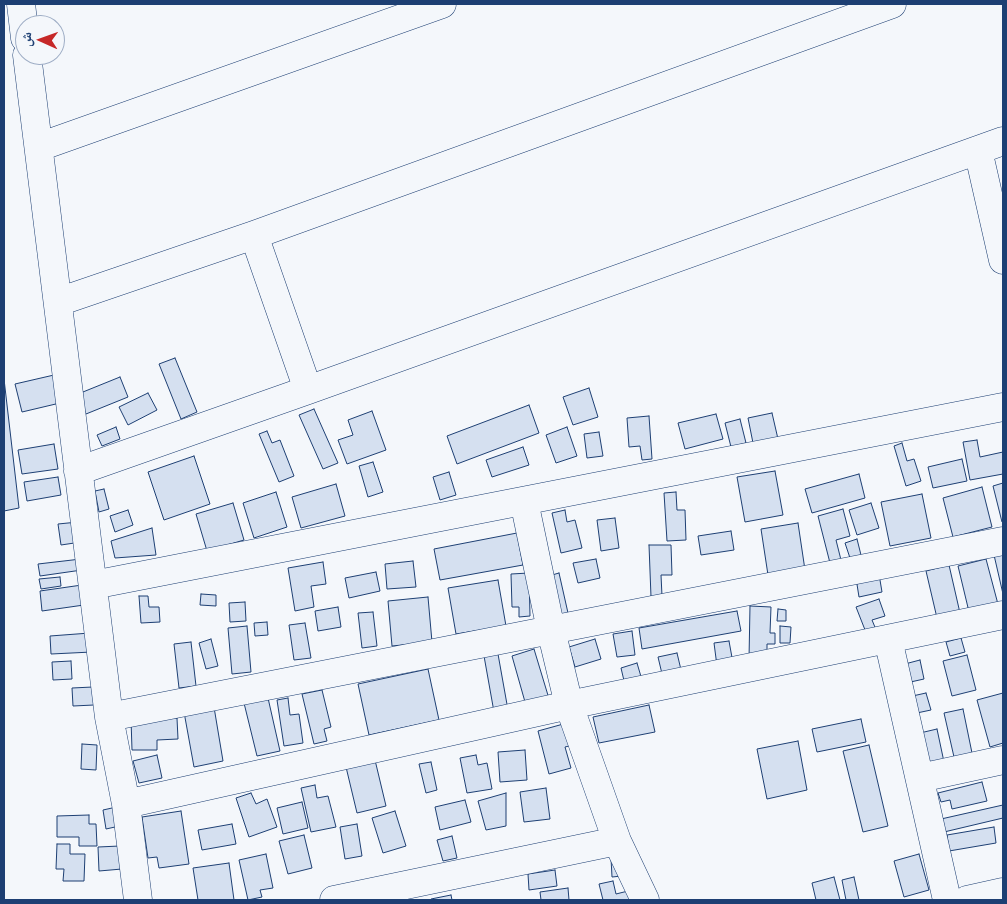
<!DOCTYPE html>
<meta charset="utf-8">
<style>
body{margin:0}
#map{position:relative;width:1007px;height:904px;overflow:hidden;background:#f4f7fb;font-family:Commissioner,"Noto Naskh Arabic",sans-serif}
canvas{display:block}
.frame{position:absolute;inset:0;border:5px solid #1d3f73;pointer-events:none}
.north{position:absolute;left:15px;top:15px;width:50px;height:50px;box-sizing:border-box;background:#f4f7fb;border:1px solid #9eadc5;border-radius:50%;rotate:272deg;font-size:14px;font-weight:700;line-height:20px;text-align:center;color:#1d3f73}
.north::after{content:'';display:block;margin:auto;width:18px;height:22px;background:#c62828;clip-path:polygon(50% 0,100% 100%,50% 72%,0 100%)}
</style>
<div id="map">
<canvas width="1007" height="904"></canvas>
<div class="frame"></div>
<div class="north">ش</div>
</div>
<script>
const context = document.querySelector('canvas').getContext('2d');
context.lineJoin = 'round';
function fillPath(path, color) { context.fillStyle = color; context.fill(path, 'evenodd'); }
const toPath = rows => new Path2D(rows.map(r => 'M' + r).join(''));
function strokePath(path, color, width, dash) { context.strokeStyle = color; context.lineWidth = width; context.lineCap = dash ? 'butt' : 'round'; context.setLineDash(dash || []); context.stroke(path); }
const building = toPath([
 [175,358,197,412,181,419,159,364,175,358],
 [54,375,60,403,22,412,15,384,54,375],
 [120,377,128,397,86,414,78,394,120,377],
 [4,379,19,508,4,511,4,379],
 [589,388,598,417,573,425,563,397,589,388],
 [148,393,157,410,128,425,119,407,148,393],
 [529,405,539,433,457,464,447,436,529,405],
 [314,409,338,463,323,469,299,415,314,409],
 [372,411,386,450,347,464,338,440,353,435,348,420,372,411],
 [772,413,778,439,753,443,748,418,772,413],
 [716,414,723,439,685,449,678,423,716,414],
 [649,416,652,459,642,460,640,446,629,447,627,418,649,416],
 [740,419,746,443,731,447,725,423,740,419],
 [116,427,120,439,102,446,97,435,116,427],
 [567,427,577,456,556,463,546,435,567,427],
 [267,431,272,443,280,440,294,476,279,482,259,434,267,431],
 [599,432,603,456,587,458,584,434,599,432],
 [977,440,980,457,1003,452,1003,474,970,480,963,442,977,440],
 [902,443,907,461,914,459,921,481,906,486,894,446,902,443],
 [54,444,58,469,22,474,18,450,54,444],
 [523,447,529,465,492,477,486,460,523,447],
 [194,456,210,504,164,520,148,472,194,456],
 [962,459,967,481,933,488,928,467,962,459],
 [373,462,383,492,368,497,359,466,373,462],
 [775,471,783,515,745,522,737,477,775,471],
 [449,472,456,495,440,500,433,477,449,472],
 [859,474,865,498,812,513,805,489,859,474],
 [58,477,61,495,27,501,24,482,58,477],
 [1003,483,1003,522,1002,522,993,486,1003,483],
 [336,484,345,516,301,528,292,497,336,484],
 [982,487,992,527,953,537,943,498,982,487],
 [104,489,109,509,99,512,95,491,104,489],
 [276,492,287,527,254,538,243,503,276,492],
 [676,492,677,510,685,510,686,540,667,541,664,493,676,492],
 [922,494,931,538,890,546,881,502,922,494],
 [233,503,244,540,207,551,196,514,233,503],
 [871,503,879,528,857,535,849,510,871,503],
 [843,509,850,536,836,540,841,560,830,563,818,516,843,509],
 [128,510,133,525,115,532,110,516,128,510],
 [565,510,567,522,575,520,582,548,561,553,552,513,565,510],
 [615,518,619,548,601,551,597,520,615,518],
 [78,522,81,542,61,545,58,524,78,522],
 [798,523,805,570,768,575,761,529,798,523],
 [152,528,156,555,115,558,111,541,152,528],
 [731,531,734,550,701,555,698,536,731,531],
 [517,533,523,565,440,580,434,549,517,533],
 [857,539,861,555,850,558,845,543,857,539],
 [649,545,671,545,672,575,661,575,662,596,651,597,649,545],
 [1003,553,1003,594,994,555,1003,553],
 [81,559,82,570,40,576,38,564,81,559],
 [596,559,600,578,578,583,573,563,596,559],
 [986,559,999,608,970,616,958,566,986,559],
 [413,561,416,587,387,589,385,564,413,561],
 [323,562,326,584,311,586,314,607,295,611,288,568,323,562],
 [949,565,960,613,937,618,926,571,949,565],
 [376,572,380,591,349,598,345,578,376,572],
 [529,573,530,616,519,617,519,607,512,607,511,574,529,573],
 [559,573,568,613,555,616,545,577,559,573],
 [879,574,882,592,859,597,856,578,879,574],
 [60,577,61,586,41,589,39,579,60,577],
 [498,580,506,626,456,634,448,588,498,580],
 [82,585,84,605,42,611,40,591,82,585],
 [201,594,216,595,216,606,200,605,201,594],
 [139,596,148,596,149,607,159,607,160,622,141,623,139,596],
 [428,597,432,642,392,646,388,601,428,597],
 [879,599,885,616,872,620,877,632,867,635,856,607,879,599],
 [245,602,246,621,230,622,229,603,245,602],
 [750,606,771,607,770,633,775,633,775,644,767,644,767,659,749,659,750,606],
 [338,607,341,627,318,631,315,611,338,607],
 [778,609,786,610,786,621,777,621,778,609],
 [737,611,741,631,642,649,639,628,737,611],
 [373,612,377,646,362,648,358,613,373,612],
 [267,622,268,635,255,636,254,623,267,622],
 [305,623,311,658,294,660,289,625,305,623],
 [247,626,251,672,232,674,228,628,247,626],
 [780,626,791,627,790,643,780,643,780,626],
 [632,631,635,655,617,657,613,634,632,631],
 [90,633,92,652,51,654,50,636,90,633],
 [961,638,965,652,950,656,946,642,961,638],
 [211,639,218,666,206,669,199,643,211,639],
 [595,639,601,659,575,667,569,647,595,639],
 [729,641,733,663,717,666,714,643,729,641],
 [191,642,196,686,179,688,174,644,191,642],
 [534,649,550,702,527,709,512,656,534,649],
 [677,653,682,674,663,678,658,657,677,653],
 [498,654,508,710,494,712,484,656,498,654],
 [967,655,976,690,952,696,943,661,967,655],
 [920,660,924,679,906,683,901,665,920,660],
 [71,661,72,679,53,680,52,662,71,661],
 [637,663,642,680,625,685,621,668,637,663],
 [428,669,439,720,369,735,358,684,428,669],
 [93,687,94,705,73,706,72,688,93,687],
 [322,690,331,727,324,729,327,741,314,744,302,694,322,690],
 [926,693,931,710,912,714,908,697,926,693],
 [1003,693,1003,743,990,747,977,700,1003,693],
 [268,698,280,751,257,756,244,703,268,698],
 [288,698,290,715,299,714,303,743,284,746,277,700,288,698],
 [649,705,655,732,599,743,593,717,649,705],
 [214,707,223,761,194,767,184,712,214,707],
 [963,709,972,753,954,757,944,713,963,709],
 [177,718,178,739,157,740,157,750,132,750,131,719,177,718],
 [861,719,866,742,817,752,812,729,861,719],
 [567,723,573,745,565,747,571,768,549,774,538,731,567,723],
 [937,729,944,762,926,765,920,733,937,729],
 [798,741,807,790,767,799,757,749,798,741],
 [82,744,97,745,96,770,81,769,82,744],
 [869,745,888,826,863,832,843,751,869,745],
 [525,750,527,780,500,782,498,752,525,750],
 [157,755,162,778,139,783,133,761,157,755],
 [476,755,478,765,487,763,492,789,467,793,460,758,476,755],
 [375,760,386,806,357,813,346,767,375,760],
 [431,762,437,790,426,793,419,764,431,762],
 [982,782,987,801,952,809,950,800,941,802,938,793,982,782],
 [315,785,317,798,328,796,336,827,311,832,301,788,315,785],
 [546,788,550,819,524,822,520,792,546,788],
 [251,793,256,804,267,799,277,827,249,837,236,798,251,793],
 [506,793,506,826,486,830,478,801,506,793],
 [465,800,471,822,440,830,435,807,465,800],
 [302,802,308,828,283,834,277,808,302,802],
 [1003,805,1003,818,944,832,941,819,1003,805],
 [121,806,124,825,106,829,103,810,121,806],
 [181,811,189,864,159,868,157,857,148,858,142,817,181,811],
 [395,811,406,846,383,853,372,818,395,811],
 [89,815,89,824,96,824,97,846,79,846,79,837,57,837,57,816,89,815],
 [232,824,236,844,202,850,198,830,232,824],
 [357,824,362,856,345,859,340,827,357,824],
 [994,827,996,843,949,851,947,835,994,827],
 [304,835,312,868,288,874,279,841,304,835],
 [452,836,457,858,443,861,437,840,452,836],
 [57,844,70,844,70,854,85,854,84,881,63,881,64,869,56,869,57,844],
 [120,846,122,869,99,871,98,847,120,846],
 [266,854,273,888,260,890,262,897,248,900,239,860,266,854],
 [919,854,929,890,904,897,894,861,919,854],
 [611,858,622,876,612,877,611,858],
 [229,863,234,900,198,900,193,868,229,863],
 [555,870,557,886,529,890,528,874,555,870],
 [834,877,840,900,816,900,812,883,834,877],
 [854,877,859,900,846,900,842,880,854,877],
 [613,881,616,894,628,891,630,900,603,900,599,884,613,881],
 [568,888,569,900,541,900,540,892,568,888],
 [451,895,452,900,431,900,431,899,451,895]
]);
fillPath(building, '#d5e0f0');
strokePath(building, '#1d3f73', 1);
const minor = toPath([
 [21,4,25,38],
 [27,55,109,717,126,804,138,900],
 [39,147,442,4],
 [978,150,1003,260],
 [254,235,308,390],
 [58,302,254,235,892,4],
 [78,471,308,390,1003,141],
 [524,501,551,630,569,705,617,841,645,900],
 [93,585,1003,407],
 [888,639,947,900],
 [109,717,1003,541],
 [920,778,1003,760],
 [126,804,569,705,1003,615],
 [334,900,617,841],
 [967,900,1003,892]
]);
strokePath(minor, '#1d3f73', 29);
strokePath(minor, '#f4f7fb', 28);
</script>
